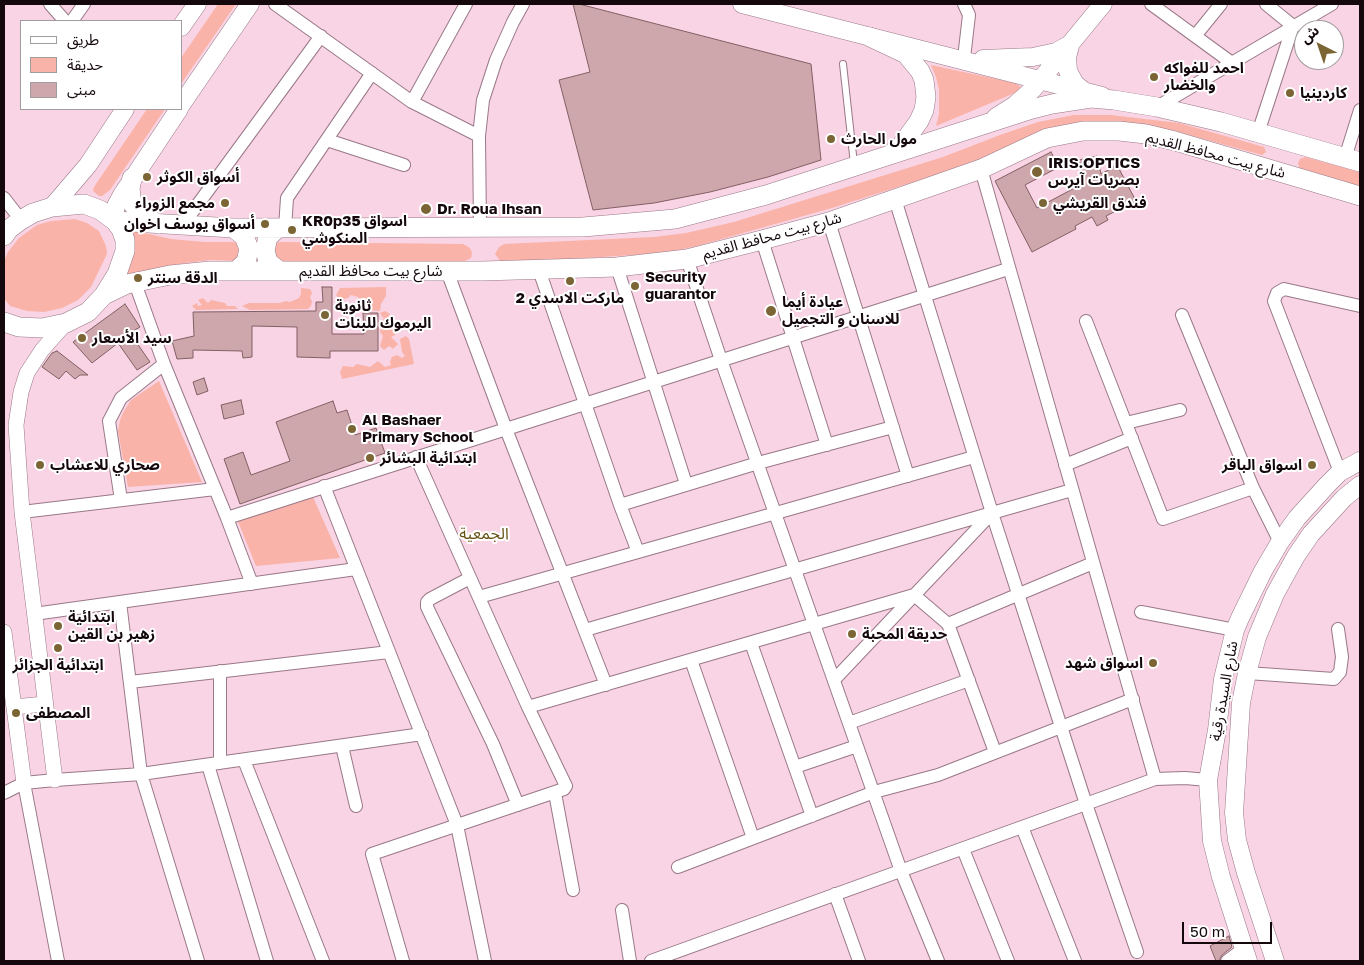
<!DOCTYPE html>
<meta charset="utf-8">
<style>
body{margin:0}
#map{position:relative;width:1364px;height:965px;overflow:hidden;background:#f9d4e4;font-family:"Golos Text","Noto Sans Arabic",sans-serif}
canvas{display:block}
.frame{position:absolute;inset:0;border:5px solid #14080d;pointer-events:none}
.legend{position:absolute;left:20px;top:20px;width:162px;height:90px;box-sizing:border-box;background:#fff;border:1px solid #a19c9e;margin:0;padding:6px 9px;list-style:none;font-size:15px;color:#14080d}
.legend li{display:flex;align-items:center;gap:10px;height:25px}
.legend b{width:25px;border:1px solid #a19c9e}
.north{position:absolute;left:1294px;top:20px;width:50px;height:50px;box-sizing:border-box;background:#fff;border:1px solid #a19c9e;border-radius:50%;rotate:319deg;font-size:14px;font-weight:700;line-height:20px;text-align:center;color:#14080d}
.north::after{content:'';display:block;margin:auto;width:18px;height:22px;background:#7b6535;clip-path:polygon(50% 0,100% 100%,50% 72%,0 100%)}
.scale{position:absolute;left:1182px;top:922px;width:90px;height:22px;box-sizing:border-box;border:2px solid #14080d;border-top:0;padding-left:6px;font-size:15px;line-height:18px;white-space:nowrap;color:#14080d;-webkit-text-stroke:4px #fff;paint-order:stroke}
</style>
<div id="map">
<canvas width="1364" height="965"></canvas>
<div class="frame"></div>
<ul class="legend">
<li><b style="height:6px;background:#fff"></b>طريق</li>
<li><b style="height:14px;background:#fab3a8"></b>حديقة</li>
<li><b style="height:14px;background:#cea7ac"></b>مبنى</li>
</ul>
<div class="north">ش</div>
<div class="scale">50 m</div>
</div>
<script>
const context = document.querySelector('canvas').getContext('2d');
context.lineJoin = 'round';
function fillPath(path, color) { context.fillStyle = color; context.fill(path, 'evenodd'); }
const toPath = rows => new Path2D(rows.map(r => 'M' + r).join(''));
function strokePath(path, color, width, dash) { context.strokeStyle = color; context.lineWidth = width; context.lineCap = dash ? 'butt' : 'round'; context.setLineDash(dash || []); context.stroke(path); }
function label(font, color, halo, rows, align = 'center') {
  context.font = font + ' "Golos Text","Noto Sans Arabic",sans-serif'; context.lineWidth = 4; context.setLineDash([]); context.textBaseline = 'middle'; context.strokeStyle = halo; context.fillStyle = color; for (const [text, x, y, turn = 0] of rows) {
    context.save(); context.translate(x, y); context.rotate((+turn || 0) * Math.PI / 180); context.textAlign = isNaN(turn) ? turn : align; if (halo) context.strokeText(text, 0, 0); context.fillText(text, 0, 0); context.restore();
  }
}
fillPath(toPath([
 [218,4,236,4,181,84,181,58],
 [931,65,1015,83,1021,87,1017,92,936,126,939,114,939,90,936,77],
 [147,109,165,109,110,190,102,196,99,196,93,191,94,187],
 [1074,115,1111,115,1179,123,1264,147,1266,152,1262,155,1171,130,1105,123,1075,123,1032,135,985,157,948,171,832,208,697,246,664,253,508,263,501,262,495,254,499,247,504,244,654,237,686,233,734,222,943,157,1000,135,1038,122],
 [1305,157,1360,172,1360,189,1300,170,1298,163,1300,159],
 [75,219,87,223,99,231,106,246,107,254,91,287,78,300,62,308,44,312,27,311,10,306,4,298,4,261,8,252,19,238,37,225,51,221],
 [131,230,171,239,205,242,234,242,243,245,239,261,210,260,186,263,148,270,126,278,132,259],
 [279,242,463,244,470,248,472,253,471,258,463,262,281,262,270,250,276,243],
 [386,287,386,296,381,304,380,311,362,310,364,302,358,297,351,295,348,298,341,300,336,295,340,288],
 [301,288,310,289,312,293,310,298,312,301,311,306,308,309,250,310,242,306,249,303,280,303,286,301,290,302,299,298,301,294],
 [203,298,208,303,211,300,225,303,227,306,235,306,238,309,196,310,192,306,197,303,198,306,202,305,198,300],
 [385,311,390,314,388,320,393,324,397,330,395,335,391,337,398,344,393,349,389,346,384,350,380,346,383,336,380,332,382,324,379,322,384,319,380,313],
 [406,336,409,339,414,364,342,379,340,372,343,366,353,367,357,364,370,367,378,361,385,367,391,365,390,362,392,357,397,355,402,358,405,356,402,352,400,339],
 [159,381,202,482,128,487,118,431,120,420,124,411,131,400],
 [313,497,340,558,256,566,237,519]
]), '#fab3a8');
const building = toPath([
 [573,4,579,4,811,64,821,160,768,177,710,192,654,203,593,210,559,80,590,72,573,4],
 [1051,152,1059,167,1025,185,1037,208,1084,183,1079,160,1097,156,1101,174,1117,165,1136,201,1106,216,1108,220,1097,226,1092,217,1075,226,1076,229,1032,252,995,181,1051,152],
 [322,287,332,287,332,334,364,334,363,313,378,313,378,351,330,351,330,358,297,357,297,327,252,326,252,357,243,358,242,351,193,350,193,358,177,359,172,341,194,336,193,312,316,311,316,302,323,302,322,287],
 [125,304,140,327,130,333,150,362,137,370,118,343,92,363,73,342,125,304],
 [57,351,88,375,80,375,75,379,66,371,59,379,42,367,52,353,57,351],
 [204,378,208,391,197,395,193,382,204,378],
 [241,400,244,414,224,419,221,405,241,400],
 [333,401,337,413,347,410,355,435,376,428,385,453,240,504,224,459,243,452,251,475,290,461,276,422,333,401],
 [1229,936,1232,947,1222,955,1219,961,1216,961,1210,946,1229,936]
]);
fillPath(building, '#cea7ac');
strokePath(building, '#825f64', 1);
const service = toPath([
 [843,64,854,164]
]);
const minor = toPath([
 [50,4,65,21],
 [275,4,412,102,479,136],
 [1151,4,1232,63],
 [72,21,84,4],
 [1195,36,1221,4],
 [964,58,969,15,964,4],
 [412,102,466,4],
 [1157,107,1332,4],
 [1258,133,1293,26,1266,4],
 [327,140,404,165],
 [1345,158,1360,110],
 [981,169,1155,779],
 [4,198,21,220],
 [895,199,992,513,1086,804,1137,952],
 [829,222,908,476],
 [182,226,321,36],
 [480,227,479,136,483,100,496,60,513,22,523,4],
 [285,228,287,198,372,73],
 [762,240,827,445],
 [687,259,721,360,901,871,938,961],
 [617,267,686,484],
 [539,270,620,505],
 [447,271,506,429,606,685],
 [135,283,164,364,227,518,252,584],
 [1182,315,1253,488,1280,542],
 [1086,321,1163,519,1253,488],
 [1126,423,1180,410],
 [1065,465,1132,438],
 [1340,472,1274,301,1277,293,1284,289,1360,306],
 [324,486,457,825,485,961],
 [121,500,109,421,121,398,164,364],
 [22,512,215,489],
 [227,518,1008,269],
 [638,552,620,505,758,463,893,427],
 [470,578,430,599,427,602,427,607,493,744,518,805],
 [479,597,974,457],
 [120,602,141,774,198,961],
 [1141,612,1235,630],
 [34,614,356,569],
 [948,624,1093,563],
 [585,630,1072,490],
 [751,643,812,816],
 [691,660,753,838],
 [220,671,220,763],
 [1247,673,1334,679,1340,672,1342,657,1338,629],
 [834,680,992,513],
 [130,682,389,652],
 [528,707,914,595,948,624,995,752],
 [849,723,969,680],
 [342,746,356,806],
 [244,760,323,961],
 [208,765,267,961],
 [795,767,857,746],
 [24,783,58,961],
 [4,793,24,783,55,780,141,774,422,734],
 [555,793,573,890],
 [1022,827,1075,961],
 [963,849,1008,961],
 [678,867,874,792,938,775,1133,699],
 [835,894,859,961],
 [622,910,630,961],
 [403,961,372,854,564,789,566,786,528,707,416,457],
 [651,961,1155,779,1185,778,1208,780],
 [1227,961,1243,949]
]);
const tertiary = toPath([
 [4,632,24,783],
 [14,707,45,704],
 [55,780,22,512,16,425,21,392,27,373,42,350,66,323]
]);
const secondary = toPath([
 [742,4,1102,96],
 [181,27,197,4],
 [1070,46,1067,57,1068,71,1075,84,1085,92],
 [983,59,1033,57,1056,52,1067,46],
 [181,105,250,4],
 [996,117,1015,105,1033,89,1103,4],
 [52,207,88,165,125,109],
 [115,221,114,215,116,206,122,195,179,109],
 [1248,961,1221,877,1212,841,1211,826,1208,780,1217,730,1223,679,1235,630,1240,618,1263,571,1280,542,1297,518,1327,485,1340,472,1360,461],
 [1275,961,1246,873,1237,840,1234,813,1241,703,1247,673,1257,637,1275,594,1296,556,1311,534,1344,498,1360,485]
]);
const primary = toPath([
 [870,37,906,54,920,71,924,80,926,97,924,110,919,121,901,146,892,153],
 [132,178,130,189,132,203,140,214,158,224],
 [115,221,233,228,583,227,675,219,766,195,1032,109,1052,104,1091,98,1114,100,1157,107,1221,122,1360,162],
 [233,228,244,236,249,249,246,262,236,271],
 [278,228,268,237,265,250,268,262,278,270],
 [4,236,9,229,21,220,33,213,52,207,84,204,100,210,115,221,121,229,125,240,125,251,117,274,104,295,88,312,66,323,42,328,19,327,4,322],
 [104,295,127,284,170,275,210,271,483,271,617,267,687,259,762,240,829,222,981,169,1047,138,1083,131,1119,131,1146,134,1175,141,1360,196]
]);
strokePath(service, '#997887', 8);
strokePath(minor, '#997887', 14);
strokePath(tertiary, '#997887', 16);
strokePath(secondary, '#997887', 19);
strokePath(primary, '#997887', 20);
strokePath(service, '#fff', 6);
strokePath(minor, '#fff', 12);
strokePath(tertiary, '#fff', 15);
strokePath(secondary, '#fff', 18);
strokePath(primary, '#fff', 19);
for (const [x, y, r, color] of [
 [1154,77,5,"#7b6535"],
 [1290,93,5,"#7b6535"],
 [831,139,5,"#7b6535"],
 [1037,172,6,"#7b6535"],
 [147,177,5,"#7b6535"],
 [225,203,5,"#7b6535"],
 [1043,203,5,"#7b6535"],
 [426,209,6,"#7b6535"],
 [265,224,5,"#7b6535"],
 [292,230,5,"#7b6535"],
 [138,278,5,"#7b6535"],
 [570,281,5,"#7b6535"],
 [635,286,5,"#7b6535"],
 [771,311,6,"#7b6535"],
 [325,315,5,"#7b6535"],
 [82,338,5,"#7b6535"],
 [352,429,5,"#7b6535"],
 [370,458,5,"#7b6535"],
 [40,465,5,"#7b6535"],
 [1312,465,5,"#7b6535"],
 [58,626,5,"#7b6535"],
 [852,634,5,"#7b6535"],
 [58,648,5,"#7b6535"],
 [1153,663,5,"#7b6535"],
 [16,713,5,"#7b6535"]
]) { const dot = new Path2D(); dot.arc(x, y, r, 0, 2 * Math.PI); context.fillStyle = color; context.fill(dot); strokePath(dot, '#fff', 2); }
label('bold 15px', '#14080d', '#fff', [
 ["احمد للفواكه",1164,68],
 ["والخضار",1164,85],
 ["كاردينيا",1300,93],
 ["مول الحارث",841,139],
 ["IRIS.OPTICS",1048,163],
 ["بصريات آيرس",1048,180],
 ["أسواق الكوثر",157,177],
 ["مجمع الزوراء",215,203,"right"],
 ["فندق القريشي",1053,203],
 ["Dr. Roua Ihsan",437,209],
 ["KR0p35 اسواق",302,221],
 ["المنكوشي",302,238],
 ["أسواق يوسف اخوان",255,224,"right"],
 ["Security",645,277],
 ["guarantor",645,294],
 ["الدقة سنتر",148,278],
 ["ماركت الاسدي 2",570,298,"center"],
 ["عيادة أيما",782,302],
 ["للاسنان و التجميل",782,319],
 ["ثانوية",335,306],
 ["اليرموك للبنات",335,323],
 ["سيد الأسعار",92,338],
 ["Al Bashaer",362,420],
 ["Primary School",362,437],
 ["ابتدائية البشائر",380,458],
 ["صحاري للاعشاب",50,465],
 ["اسواق الباقر",1302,465,"right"],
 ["ابتدائية",68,617],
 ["زهير بن القين",68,634],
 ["حديقة المحبة",862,634],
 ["اسواق شهد",1143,663,"right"],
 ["ابتدائية الجزائر",58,665,"center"],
 ["المصطفى",26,713]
], 'left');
label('15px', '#14080d', '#fff', [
 ["شارع بيت محافظ القديم",1216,155,15],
 ["شارع بيت محافظ القديم",772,236,-15],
 ["شارع بيت محافظ القديم",371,271],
 ["شارع السيدة رقية",1224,691,-80]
]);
label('16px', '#685116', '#fff', [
 ["الجمعية",484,534]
]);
</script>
